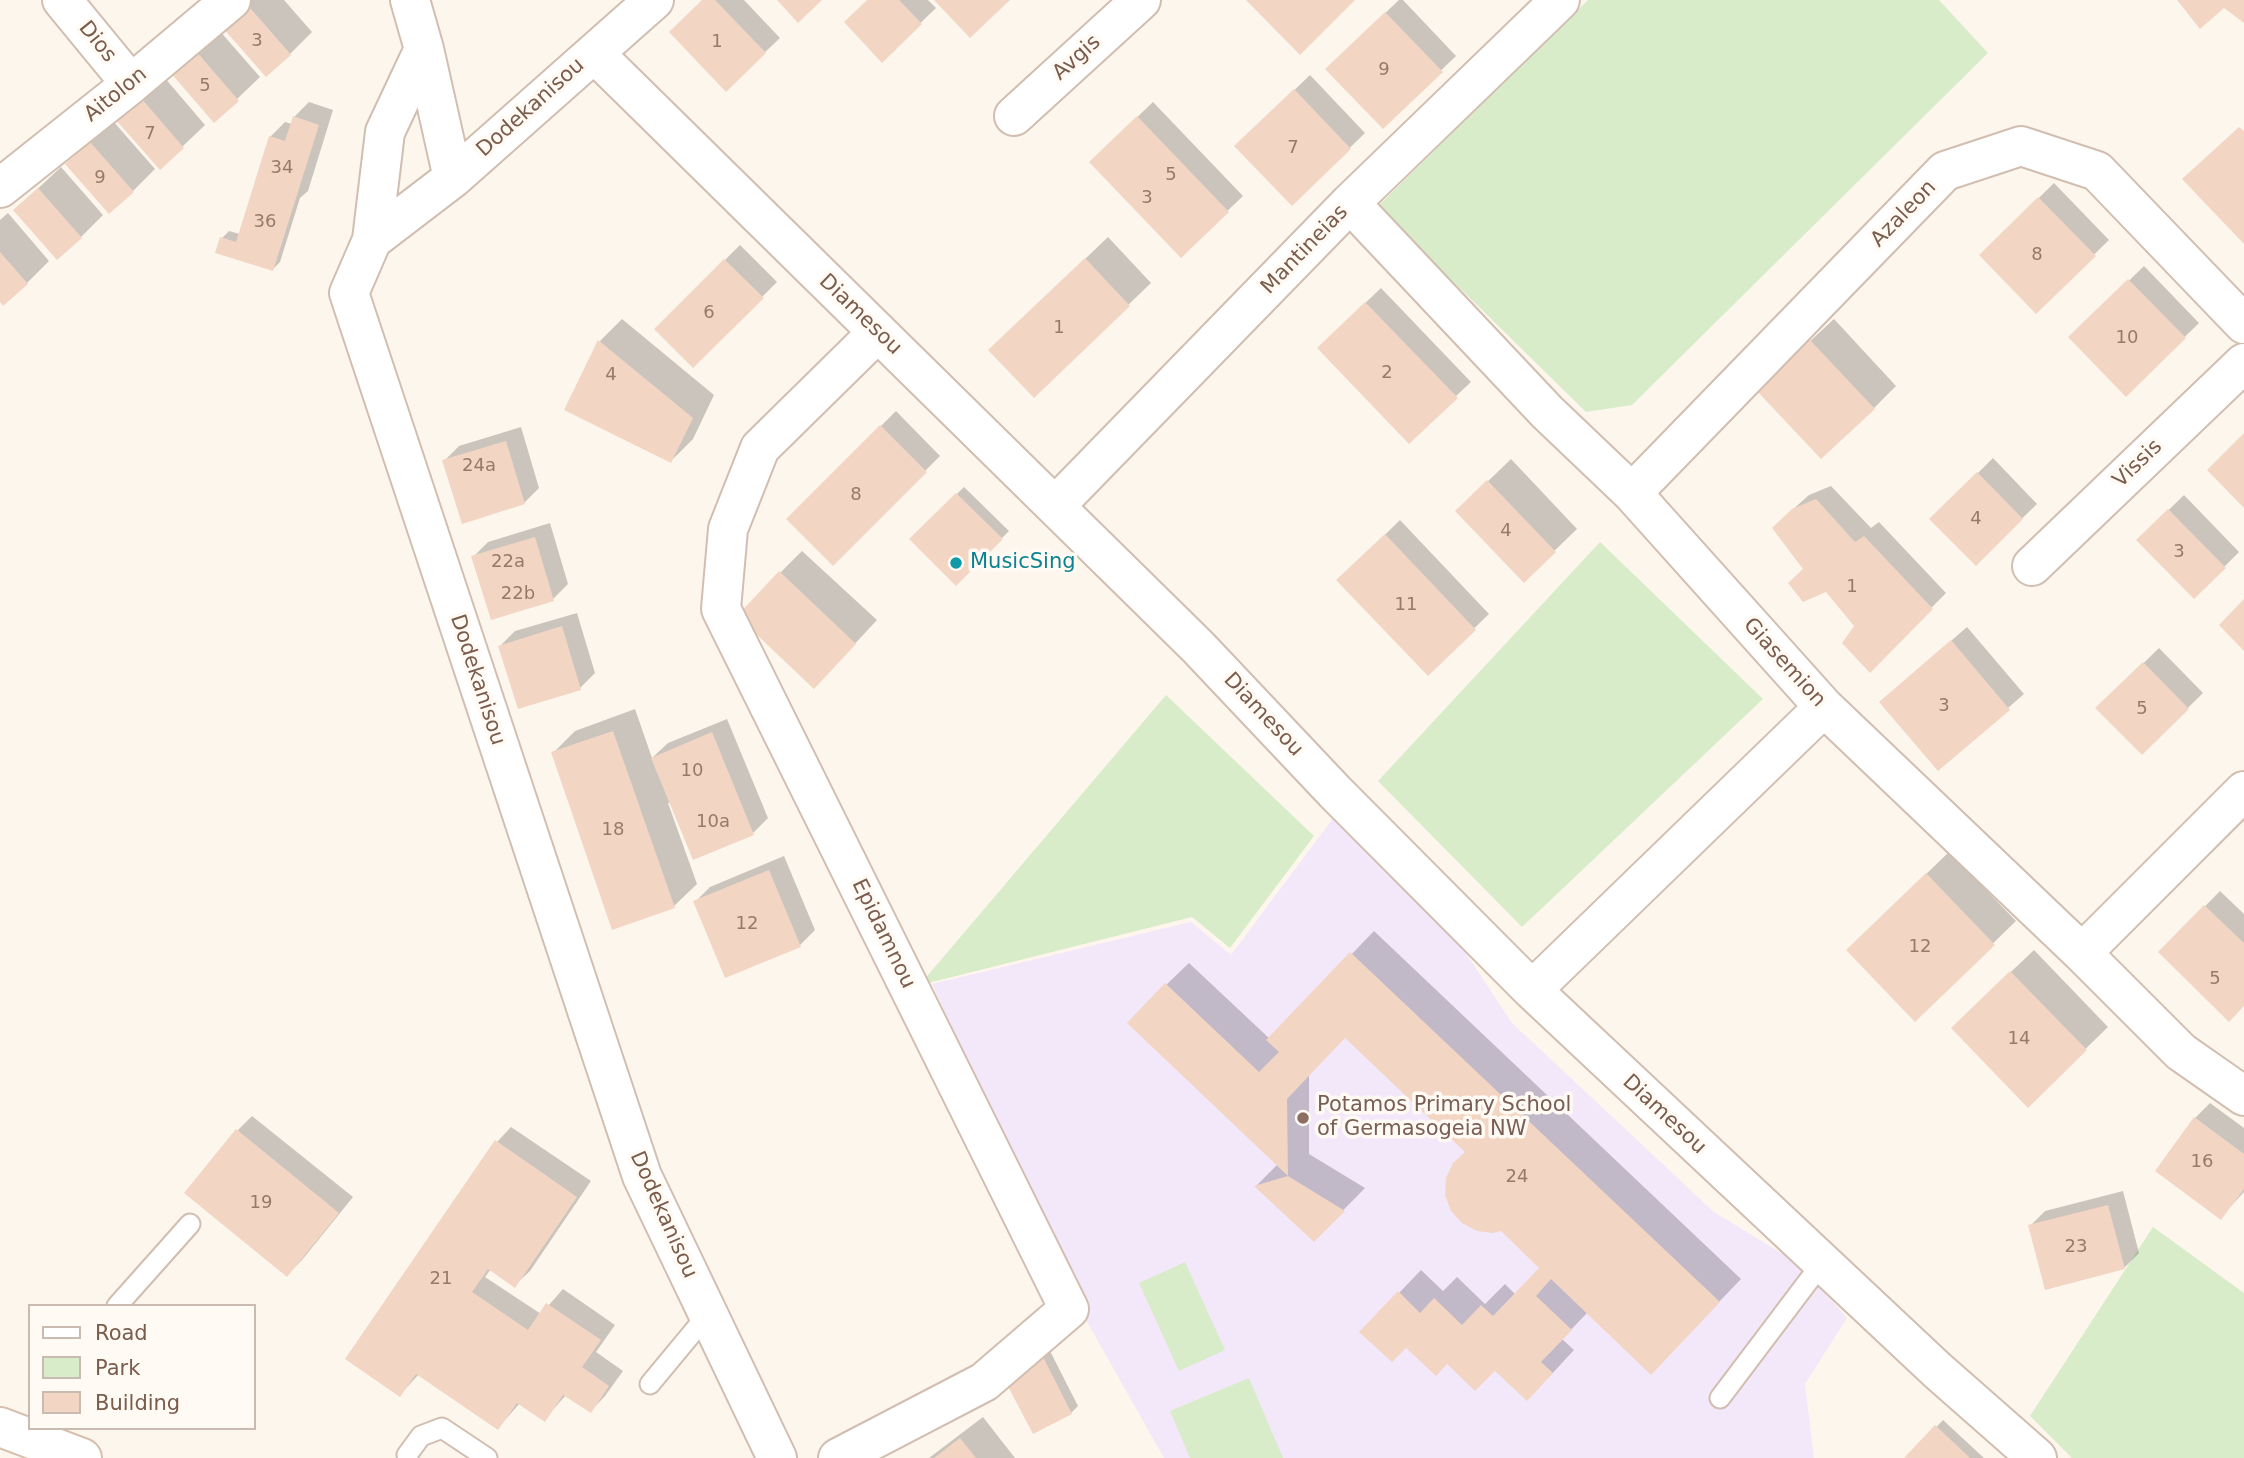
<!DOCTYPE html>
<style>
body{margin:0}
#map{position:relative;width:2244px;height:1458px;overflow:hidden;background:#fdf6ec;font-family:"DejaVu Sans",sans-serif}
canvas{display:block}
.legend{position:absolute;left:28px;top:1304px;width:228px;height:126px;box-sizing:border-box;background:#fffaf3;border:2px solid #cabbb1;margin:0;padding:9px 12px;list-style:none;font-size:21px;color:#7a5c4d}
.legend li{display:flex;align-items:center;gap:14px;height:35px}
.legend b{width:35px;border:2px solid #cabbb1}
</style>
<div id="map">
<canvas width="2244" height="1458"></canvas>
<ul class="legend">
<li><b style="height:9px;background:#fff"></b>Road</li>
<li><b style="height:19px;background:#d8ecc9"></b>Park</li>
<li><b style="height:19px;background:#f3d5c3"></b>Building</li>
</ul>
</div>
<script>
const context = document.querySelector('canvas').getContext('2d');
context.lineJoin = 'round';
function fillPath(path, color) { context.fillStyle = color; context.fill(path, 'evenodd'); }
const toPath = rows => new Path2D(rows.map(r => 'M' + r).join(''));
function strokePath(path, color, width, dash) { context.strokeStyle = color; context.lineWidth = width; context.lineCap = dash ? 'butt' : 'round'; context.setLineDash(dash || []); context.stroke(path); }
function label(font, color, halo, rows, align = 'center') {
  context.font = font + ' "DejaVu Sans",sans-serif'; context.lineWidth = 7; context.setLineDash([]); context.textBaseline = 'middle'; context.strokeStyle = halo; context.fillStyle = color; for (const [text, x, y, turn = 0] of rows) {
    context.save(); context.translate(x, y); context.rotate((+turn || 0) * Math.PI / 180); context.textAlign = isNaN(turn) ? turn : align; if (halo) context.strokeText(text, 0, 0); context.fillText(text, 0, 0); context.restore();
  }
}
fillPath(toPath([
 [1334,817,1444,920,1512,1023,1714,1212,1801,1265,1847,1318,1805,1384,1814,1458,1164,1458,1082,1313,932,984,1191,922,1231,955]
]), '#f3e8fa');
fillPath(toPath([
 [1588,0,1939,0,1988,53,1632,405,1586,412,1377,207],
 [1600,542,1763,699,1522,927,1378,781],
 [1166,695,1314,836,1230,948,1192,917,924,984,923,981],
 [2153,1227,2244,1293,2244,1458,2072,1458,2030,1416],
 [1185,1262,1225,1350,1179,1371,1139,1283],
 [1249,1378,1283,1458,1190,1458,1170,1411]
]), '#d8ecc9');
fillPath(toPath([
 [252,0,284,0,312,32,290,54,247,5],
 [704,0,744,0,780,38,726,89],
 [869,0,928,0,936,8,882,60],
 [1399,0,1403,0,1456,56,1383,126,1342,54],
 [218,29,260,77,237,99,173,72],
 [1310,75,1365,133,1292,204,1251,132],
 [164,77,205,125,160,168,118,120],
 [309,102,333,110,308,191,300,198,280,262,273,269,222,238,229,231,240,234,270,137,285,122,292,124,294,117],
 [1153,102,1243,196,1181,255,1106,147],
 [113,121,155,169,133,191,68,164],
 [61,167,103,215,81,237,15,210],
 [2054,183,2109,240,2036,311,1981,255],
 [8,213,49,261,27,283,0,300,0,220],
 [1108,237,1151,283,1034,395,1013,328],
 [740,245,777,282,693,366,656,329],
 [2144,266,2199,323,2126,394,2071,337],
 [1381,288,1471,382,1456,396,1334,333],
 [622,319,714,395,693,439,671,461,600,341],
 [1834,319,1896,386,1874,408,1781,368],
 [896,411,940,456,833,563,788,519],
 [521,427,539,488,524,503,444,461,459,446],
 [1993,458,2037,504,1976,563,1932,519],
 [1511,459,1577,529,1524,580,1480,489],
 [1831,486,1871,528,1879,522,1946,593,1870,670,1856,626,1789,513,1809,495],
 [964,487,1009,531,956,584,911,539],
 [2184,495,2239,552,2194,597,2138,540],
 [1400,520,1489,614,1428,673,1354,565],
 [550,523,568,584,553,599,492,617,473,557,488,542],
 [802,551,877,620,836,664,780,573],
 [577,613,595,673,580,688,500,646,515,631],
 [1967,627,2024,694,1938,769,1881,702],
 [2159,648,2203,693,2142,753,2098,708],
 [635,709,652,758,668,743,727,719,768,818,753,833,694,858,671,802,668,803,697,884,674,906,553,753,575,731],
 [1949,852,2016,921,1915,1019,1870,928],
 [784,856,815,930,800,945,726,976,695,902,710,887],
 [2220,891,2244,914,2244,1004,2160,952],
 [1374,931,1741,1279,1673,1350,1588,1312,1562,1339,1574,1350,1549,1377,1495,1369,1475,1389,1399,1293,1421,1270,1443,1291,1457,1277,1485,1304,1505,1284,1516,1295,1541,1268,1502,1229,1467,1151,1346,1036,1309,1075,1309,1154,1365,1188,1314,1240,1256,1186,1278,1164,1166,985,1189,963,1270,1039],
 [2034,950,2108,1027,2028,1105,1975,1006],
 [2210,1103,2244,1128,2244,1192,2221,1217,2195,1118],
 [252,1116,353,1197,302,1260,287,1275,238,1130],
 [511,1127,591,1181,530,1271,515,1285,491,1269,485,1277,541,1314,563,1289,615,1325,596,1352,623,1371,605,1396,591,1411,566,1395,544,1420,520,1403,498,1428,419,1374,400,1395,497,1142],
 [2123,1191,2139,1253,2124,1268,2030,1226,2045,1211],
 [1049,1349,1078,1406,1071,1413,1004,1376],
 [983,1417,1015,1458,929,1458],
 [1943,1420,1984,1458,1907,1458]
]), '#0003');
fillPath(toPath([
 [702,0,715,0,766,53,726,92,669,32],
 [777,0,822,0,798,23],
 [867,0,899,0,922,24,882,63,844,22],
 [934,0,1010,0,970,38],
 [1246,0,1355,0,1300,55],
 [2177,0,2244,0,2244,23,2224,8,2200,29],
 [247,5,291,55,266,77,222,27],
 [1385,12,1443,72,1383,129,1325,69],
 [195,50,239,101,214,123,170,72],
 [1294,89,1351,149,1292,206,1234,146],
 [141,98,184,148,160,170,116,120],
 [293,116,319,125,273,271,215,253,220,237,236,242,269,136,285,141],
 [1137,116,1229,212,1181,258,1089,162],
 [2239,127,2244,131,2244,244,2182,179],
 [90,142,134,192,109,214,65,164],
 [38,188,82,238,57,260,13,210],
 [2038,197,2096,256,2036,314,1979,255],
 [0,252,28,284,3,306,0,302],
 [1085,258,1130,306,1034,398,988,350],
 [724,259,764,298,693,368,654,329],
 [2128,279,2186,338,2126,397,2068,337],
 [1365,302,1458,398,1409,444,1317,348],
 [598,340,693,418,671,463,564,410],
 [1810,340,1875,409,1821,459,1756,390],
 [880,425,927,472,833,566,786,519],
 [2244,433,2244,508,2207,470],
 [506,441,525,504,462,524,442,460],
 [1977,472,2023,519,1976,566,1929,519],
 [1487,480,1556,552,1524,583,1455,511],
 [956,493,1003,539,956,586,909,539],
 [1816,499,1855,542,1864,536,1933,609,1870,673,1842,643,1854,626,1826,592,1803,602,1788,583,1803,569,1772,528,1792,509],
 [2168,509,2226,568,2194,599,2136,540],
 [1385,534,1476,630,1428,676,1336,580],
 [535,537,554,601,491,620,471,556],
 [779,571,856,644,814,689,737,616],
 [2244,599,2244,651,2219,625],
 [562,626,581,690,518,709,498,646],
 [1951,640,2010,710,1938,771,1879,702],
 [2143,662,2189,709,2142,755,2095,708],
 [613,731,675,908,612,930,551,752],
 [712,732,754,835,693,860,651,758],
 [769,870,801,947,725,978,693,901],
 [1926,873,1995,945,1915,1022,1846,950],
 [2204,905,2244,943,2244,1006,2229,1022,2158,952],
 [1350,952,1720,1302,1651,1375,1551,1279,1536,1296,1572,1330,1541,1362,1553,1373,1527,1401,1495,1371,1475,1391,1447,1364,1436,1376,1406,1348,1392,1362,1359,1332,1398,1291,1420,1313,1434,1298,1462,1325,1481,1305,1493,1316,1539,1268,1501,1231,1493,1233,1477,1231,1462,1223,1451,1211,1445,1195,1446,1178,1453,1163,1465,1152,1345,1038,1287,1099,1288,1176,1345,1211,1314,1242,1254,1186,1288,1176,1127,1023,1165,983,1259,1072,1279,1052,1266,1040],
 [2010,971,2087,1050,2028,1108,1951,1028],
 [2194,1117,2244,1154,2244,1189,2221,1220,2155,1171],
 [236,1129,339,1213,287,1277,184,1193],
 [495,1140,577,1197,515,1288,488,1269,472,1292,528,1330,546,1303,601,1340,582,1367,609,1386,591,1413,563,1395,545,1422,517,1403,498,1430,416,1374,400,1397,345,1359],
 [2108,1205,2125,1269,2045,1290,2028,1225],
 [1042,1355,1072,1414,1033,1434,1002,1375],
 [1935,1425,1970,1458,1904,1458],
 [960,1438,976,1458,934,1458]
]), '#f3d5c3');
const lane = toPath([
 [117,1306,190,1224],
 [650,1384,708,1314],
 [1720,1398,1822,1263],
 [408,1458,407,1455,421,1436,442,1428,487,1458]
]);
const street = toPath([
 [62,0,131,84],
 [410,0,424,49,453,178],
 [654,0,453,178,372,240,349,293,642,1176,777,1458],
 [594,53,1198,647,1335,792,1532,990,1937,1370,2037,1458],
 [1014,116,1141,0],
 [0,188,131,84,231,0],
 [1350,203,1547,412,1632,493,1824,707,2082,953,2181,1052,2244,1096],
 [372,240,385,132,424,49],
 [1632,493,1945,171,2021,146,2097,171,2244,324],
 [1056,505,1350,203,1560,0],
 [2032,566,2244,363],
 [2082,953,2244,791],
 [1532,990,1824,707],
 [838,1458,984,1382,1069,1309,721,609,728,529,760,448,878,332]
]);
const secondary = toPath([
 [0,1427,82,1458]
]);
strokePath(lane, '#d1beb0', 23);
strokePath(street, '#d1beb0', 42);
strokePath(secondary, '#d6c0b0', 42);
strokePath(lane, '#fff', 19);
strokePath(street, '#fff', 38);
strokePath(secondary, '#fff', 38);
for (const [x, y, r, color] of [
 [956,563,7,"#0f9aa8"],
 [1303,1118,7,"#8d6e63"]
]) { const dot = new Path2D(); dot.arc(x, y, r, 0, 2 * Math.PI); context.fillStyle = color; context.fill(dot); strokePath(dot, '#fffaf3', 2.5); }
label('18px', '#987a6a', null, [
 ["3",257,41],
 ["1",717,42],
 ["9",1384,70],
 ["5",205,86],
 ["7",150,134],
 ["7",1293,148],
 ["34",282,168],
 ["5",1171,175],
 ["9",100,178],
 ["3",1147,198],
 ["36",265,222],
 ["8",2037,255],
 ["6",709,313],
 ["1",1059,328],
 ["10",2127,338],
 ["2",1387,373],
 ["4",611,375],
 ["24a",479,466],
 ["8",856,495],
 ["4",1976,519],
 ["4",1506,531],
 ["3",2179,552],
 ["22a",508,562],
 ["1",1852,587],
 ["22b",518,594],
 ["11",1406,605],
 ["3",1944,706],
 ["5",2142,709],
 ["10",692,771],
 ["10a",713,822],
 ["18",613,830],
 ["12",747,924],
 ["12",1920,947],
 ["5",2215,979],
 ["14",2019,1039],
 ["16",2202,1162],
 ["24",1517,1177],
 ["19",261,1203],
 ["23",2076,1247],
 ["21",441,1279]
]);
label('21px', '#7a5c4d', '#fffaf3', [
 ["Dios",97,42,51],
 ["Avgis",1077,58,-42],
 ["Aitolon",116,95,-39],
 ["Dodekanisou",531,108,-42],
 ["Azaleon",1904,214,-46],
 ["Mantineias",1305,250,-46],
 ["Diamesou",860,315,44],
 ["Vissis",2138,464,-44],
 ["Giasemion",1784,663,48],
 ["Dodekanisou",477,680,72],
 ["Diamesou",1263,715,47],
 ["Epidamnou",883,934,64],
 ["Diamesou",1664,1115,43],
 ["Dodekanisou",663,1215,66]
]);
label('21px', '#0d838f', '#fffaf3', [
 ["MusicSing",970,563]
], 'left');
label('21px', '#785e54', '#fffaf3', [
 ["Potamos Primary School",1317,1106],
 ["of Germasogeia NW",1317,1130]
], 'left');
</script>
